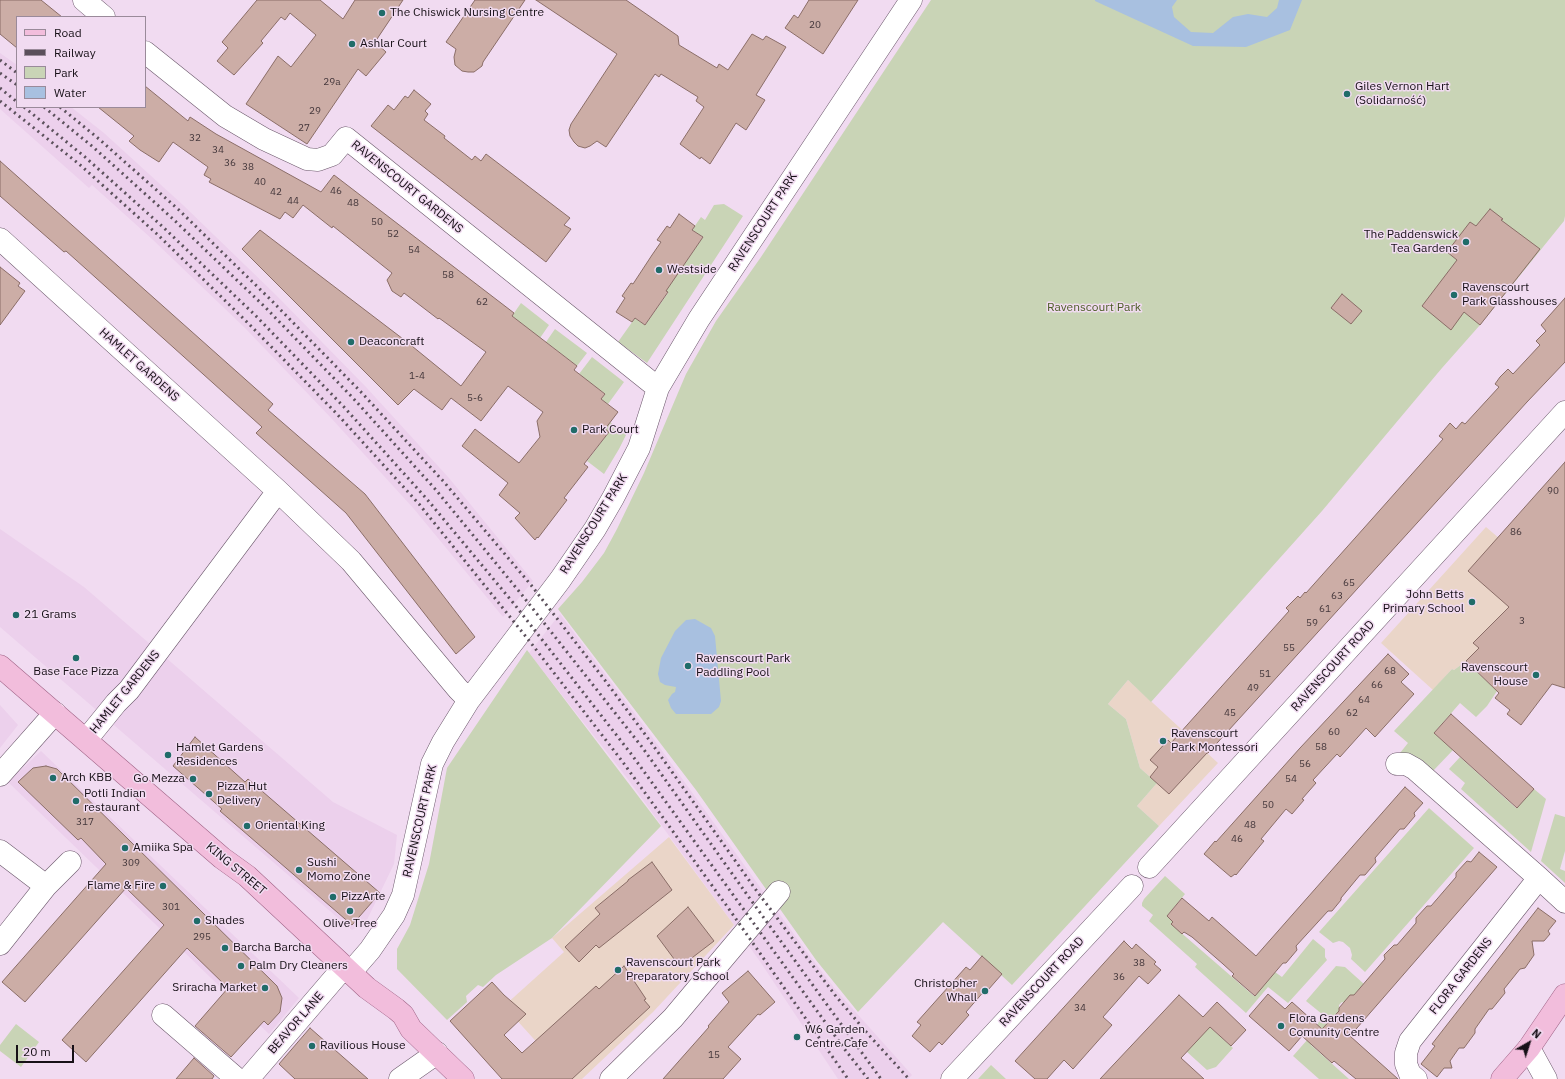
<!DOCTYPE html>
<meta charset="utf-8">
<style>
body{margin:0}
#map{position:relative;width:1565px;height:1079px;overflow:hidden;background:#f1dbf1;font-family:"IBM Plex Sans",sans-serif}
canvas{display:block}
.legend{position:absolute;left:16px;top:16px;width:130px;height:92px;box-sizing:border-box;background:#f1dbf1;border:1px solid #9a8a9a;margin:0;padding:5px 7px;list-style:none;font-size:12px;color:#171017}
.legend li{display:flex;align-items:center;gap:8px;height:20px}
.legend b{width:20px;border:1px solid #9a8a9a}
.north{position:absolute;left:1509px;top:1023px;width:40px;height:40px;-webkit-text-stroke:3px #f1dbf1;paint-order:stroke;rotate:39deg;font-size:11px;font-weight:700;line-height:16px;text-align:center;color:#171017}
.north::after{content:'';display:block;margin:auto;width:14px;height:18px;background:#171017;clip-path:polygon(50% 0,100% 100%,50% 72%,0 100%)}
.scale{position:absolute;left:16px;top:1045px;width:58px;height:18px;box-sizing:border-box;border:2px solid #171017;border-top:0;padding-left:5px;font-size:12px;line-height:14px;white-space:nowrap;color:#171017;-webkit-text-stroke:3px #f1dbf1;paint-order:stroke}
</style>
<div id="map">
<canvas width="1565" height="1079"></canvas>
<ul class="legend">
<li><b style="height:5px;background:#f2bddc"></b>Road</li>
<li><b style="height:5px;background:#5b505b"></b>Railway</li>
<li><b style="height:11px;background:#c9d4b6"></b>Park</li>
<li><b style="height:11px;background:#a8c0e0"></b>Water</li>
</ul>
<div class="north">N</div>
<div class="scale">20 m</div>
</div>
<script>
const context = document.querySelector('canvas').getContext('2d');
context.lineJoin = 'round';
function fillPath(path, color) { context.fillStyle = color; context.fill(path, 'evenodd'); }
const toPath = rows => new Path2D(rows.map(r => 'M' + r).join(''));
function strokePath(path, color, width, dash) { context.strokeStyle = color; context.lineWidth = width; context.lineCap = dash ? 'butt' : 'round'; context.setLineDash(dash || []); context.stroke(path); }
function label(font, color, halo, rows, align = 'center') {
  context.font = font + ' "IBM Plex Sans",sans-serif'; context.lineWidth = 3; context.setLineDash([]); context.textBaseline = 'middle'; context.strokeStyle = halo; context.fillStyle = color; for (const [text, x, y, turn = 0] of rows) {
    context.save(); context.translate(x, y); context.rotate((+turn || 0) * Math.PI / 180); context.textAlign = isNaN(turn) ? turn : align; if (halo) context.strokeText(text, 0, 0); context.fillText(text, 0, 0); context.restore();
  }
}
fillPath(toPath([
 [0,53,17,65,17,107,71,107,104,133,183,205,276,295,366,387,449,478,533,581,503,617,414,509,332,419,245,328,152,239,92,185,89,188,0,109],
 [0,529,84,587,333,802,397,835,394,864,365,924,352,930,0,627],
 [560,614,650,734,801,944,835,989,912,1075,908,1079,838,1079,761,963,734,925,627,778,529,653],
 [0,705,18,725,0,748],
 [41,751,299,998,269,1034,8,782]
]), '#ecd0ec');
fillPath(toPath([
 [1486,527,1528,563,1543,585,1466,661,1454,670,1452,669,1433,690,1381,643],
 [1128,680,1218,763,1159,826,1137,806,1157,783,1140,768,1126,719,1108,704],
 [669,837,734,925,653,1012,582,1079,570,1079,504,1006,564,952,552,938]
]), '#ead5c8');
fillPath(toPath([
 [931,0,1565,0,1565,216,1564,221,1480,325,1442,368,1322,511,1151,702,1128,680,1108,704,1126,719,1140,768,1157,783,1137,806,1159,826,1012,985,943,922,858,1012,816,960,696,790,558,609,582,582,604,553,617,529,644,473,686,374,716,321,761,257],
 [724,204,743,216,647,363,618,342,635,318,645,325,668,293,657,285,681,269,703,237,692,230,701,217,705,220,714,205],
 [521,303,549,325,540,338,512,316],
 [555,329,587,353,577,366,546,342],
 [592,357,624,382,608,404,601,399,605,394,579,374],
 [610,422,626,435,619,449,604,474,587,461,609,432,605,429],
 [527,650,661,826,552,938,496,975,483,987,478,985,466,996,467,1002,447,1020,397,969,397,949,410,925,429,864,447,768],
 [1466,661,1497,691,1487,706,1476,717,1460,703,1434,733,1453,750,1433,771,1416,757,1409,754,1400,753,1408,743,1394,731,1452,669,1454,670],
 [1460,757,1516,808,1534,789,1546,799,1531,852,1461,789,1465,783,1449,769],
 [1429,808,1474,848,1365,972,1351,959,1352,955,1350,948,1343,942,1339,941,1333,943,1319,932],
 [1555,814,1565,817,1565,851,1560,869,1565,871,1565,883,1541,861],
 [1165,876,1185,894,1167,916,1173,922,1171,924,1254,996,1275,972,1282,977,1313,939,1325,949,1325,957,1327,960,1288,1003,1268,987,1246,1013,1195,967,1197,964,1149,921,1153,915,1142,906,1142,903,1144,899],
 [1336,966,1345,967,1364,984,1346,1004,1342,1002,1339,1005,1339,1011,1331,1020,1333,1021,1311,1045,1349,1079,1319,1079,1293,1056,1315,1031,1322,1014,1306,1001],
 [1199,1017,1233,1048,1216,1067,1207,1070,1176,1042],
 [16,1024,39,1042,21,1067,0,1051,0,1045],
 [991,1065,1006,1079,978,1079]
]), '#c9d4b6');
fillPath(toPath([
 [1095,0,1177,0,1172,7,1174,17,1191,32,1213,33,1233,17,1248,14,1267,17,1277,8,1279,0,1302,0,1290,30,1246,47,1193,46,1095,1],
 [695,619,711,628,715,636,721,701,719,707,711,714,676,714,671,708,668,700,672,694,675,692,676,687,665,685,660,682,658,674,661,658,675,631,686,620]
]), '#a8c0e0');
const building = toPath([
 [0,0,41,0,62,17,17,17,17,48,0,34,0,0],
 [257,0,320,0,343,19,355,0,403,0,375,42,386,52,366,76,358,69,307,144,246,104,278,56,291,67,316,35,290,13,285,20,281,17,261,41,263,43,234,75,217,61,228,48,222,42,257,0],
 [475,0,525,0,483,62,482,66,474,72,468,72,462,71,455,65,454,57,456,49,446,42,475,0],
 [536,0,626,0,678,36,679,45,717,68,719,64,728,70,752,34,763,40,766,36,786,47,756,95,765,100,746,130,736,123,710,164,701,157,700,159,680,144,704,107,696,101,698,97,661,74,659,77,655,74,606,147,597,141,590,146,585,148,578,146,574,142,570,136,569,130,571,124,617,54,536,0],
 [809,0,858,0,823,54,785,28,794,15,798,18,809,0],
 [145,86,188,121,190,117,216,134,321,192,334,175,514,313,512,316,577,366,574,370,605,394,601,399,618,412,605,429,609,432,584,464,588,467,564,498,567,500,538,538,537,537,535,540,515,518,520,513,499,495,508,483,462,446,475,429,519,463,540,437,537,421,543,412,508,386,481,421,451,398,442,410,414,389,398,405,242,249,260,230,407,342,461,386,486,352,439,318,438,319,404,293,401,297,392,291,387,280,392,273,333,226,332,228,303,205,293,218,285,212,280,219,209,182,211,179,204,175,208,167,173,142,159,162,140,150,129,141,134,136,98,107,145,107,145,86],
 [414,90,431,104,425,111,428,114,424,120,445,136,444,138,472,160,475,156,481,161,486,154,570,218,564,225,571,229,546,262,371,126,388,105,394,110,405,96,408,98,414,90],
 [0,161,273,404,268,410,365,494,475,637,456,654,346,513,256,433,262,427,66,251,64,252,0,196,0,161],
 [1490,209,1503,219,1501,220,1540,249,1480,325,1464,312,1451,330,1422,306,1457,260,1447,252,1470,222,1476,226,1490,209],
 [679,214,695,226,692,230,703,237,666,291,668,292,645,325,635,318,632,322,616,312,625,298,622,296,631,283,633,284,652,255,661,242,657,240,667,226,670,228,679,214],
 [0,267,20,283,18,286,25,291,0,325,0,267],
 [1342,294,1362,311,1351,324,1331,308,1342,294],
 [1565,298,1565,362,1527,402,1208,753,1207,753,1169,794,1150,777,1158,767,1150,760,1168,740,1171,743,1289,611,1286,608,1298,596,1300,598,1305,592,1306,593,1372,519,1443,439,1439,436,1450,423,1456,429,1462,422,1465,424,1499,387,1495,384,1500,377,1508,369,1513,374,1540,345,1536,341,1546,331,1541,325,1565,298],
 [1565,462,1565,688,1552,684,1521,725,1507,714,1510,710,1495,698,1499,693,1466,661,1479,648,1473,643,1509,607,1468,571,1565,462],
 [1388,654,1409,674,1401,682,1414,694,1375,737,1366,728,1340,757,1337,754,1313,780,1316,783,1302,799,1304,800,1292,814,1286,809,1261,839,1264,841,1236,875,1235,874,1231,877,1204,854,1215,841,1216,842,1300,748,1388,654],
 [1451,714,1534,789,1517,808,1434,733,1451,714],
 [195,737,245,782,248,779,380,893,352,925,220,811,222,809,173,766,195,737],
 [46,766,57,769,277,986,282,998,280,1012,268,1025,264,1021,231,1057,195,1026,228,988,187,948,86,1062,62,1040,164,925,126,888,25,1002,2,982,106,864,81,838,78,840,18,782,33,768,46,766],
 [1405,787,1423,803,1414,813,1415,816,1404,829,1400,829,1375,858,1376,862,1365,875,1360,875,1341,898,1341,900,1332,911,1328,911,1296,946,1297,950,1286,963,1283,963,1255,996,1232,976,1234,974,1223,964,1192,937,1184,932,1182,934,1171,924,1173,922,1167,916,1182,898,1209,921,1212,917,1256,956,1405,787],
 [1479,852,1497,867,1350,1036,1398,1079,1356,1079,1334,1061,1332,1063,1302,1036,1289,1051,1249,1016,1268,994,1285,1009,1292,1002,1322,1029,1339,1011,1339,1008,1350,995,1354,995,1385,959,1384,955,1394,945,1397,945,1416,923,1416,918,1427,906,1431,906,1456,877,1456,873,1467,861,1471,862,1479,852],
 [652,862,672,890,599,948,596,945,579,962,565,947,600,914,595,908,628,881,628,880,652,862],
 [688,907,714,941,680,967,657,936,688,907],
 [1538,908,1556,921,1548,931,1550,934,1544,941,1532,941,1534,955,1525,968,1520,969,1504,989,1505,993,1492,1009,1489,1009,1475,1029,1475,1033,1464,1048,1459,1048,1450,1061,1452,1068,1444,1068,1437,1077,1421,1064,1435,1046,1432,1044,1538,908],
 [1124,941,1132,949,1136,944,1156,962,1154,964,1161,970,1148,984,1139,976,1103,1017,1112,1025,1073,1069,1064,1060,1047,1079,1035,1079,1015,1061,1124,941],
 [982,956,1002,974,988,990,986,989,966,1012,969,1015,942,1045,939,1042,930,1052,912,1036,921,1025,917,1022,966,967,970,970,982,956],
 [624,966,646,999,644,1000,650,1007,572,1079,502,1079,450,1021,492,982,504,995,526,1014,504,1035,522,1053,596,986,599,989,624,966],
 [748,971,775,1002,760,1015,758,1014,728,1047,741,1059,723,1079,663,1079,709,1027,708,1026,729,1002,722,993,748,971],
 [1179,995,1203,1017,1217,1002,1246,1030,1231,1046,1210,1027,1181,1058,1204,1079,1100,1079,1179,995],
 [310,1028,368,1079,295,1079,279,1064,310,1028],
 [194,1058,214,1076,212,1079,176,1079,194,1058]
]);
fillPath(building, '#ccada6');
strokePath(building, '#8a6d67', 1);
const minor = toPath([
 [84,0,104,17],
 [145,52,225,116,264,139,307,159,318,160,332,155,346,138,658,388],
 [0,239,278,491],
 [86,740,116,703,129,690,278,491,351,561,458,689,469,700],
 [1397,764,1406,764,1415,769,1539,878,1410,1041,1406,1053,1406,1064,1410,1074,1416,1079],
 [0,775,55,713],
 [0,851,46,886],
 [1149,867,1565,412],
 [1539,878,1565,902],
 [0,944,46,886,70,862],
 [350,973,370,950,394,915,403,895,432,764,443,742,469,700,560,580,595,529,613,498,639,448,658,388,699,319,911,0],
 [163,1015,237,1079],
 [1529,1048,1546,1079],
 [248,1079,344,967],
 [400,1079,437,1053],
 [611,1079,673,1018,779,892],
 [952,1079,1132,886]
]);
const major = toPath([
 [0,666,222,858,247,876,367,988,396,1009,403,1015,411,1029,463,1079],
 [1502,1079,1529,1048,1565,995]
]);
strokePath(minor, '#6b586b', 23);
strokePath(major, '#a06487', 23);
strokePath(minor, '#fff', 22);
strokePath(major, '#f2bddc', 22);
strokePath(toPath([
 [0,60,17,73],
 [0,73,17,85],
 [0,88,17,102],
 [0,101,79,164,157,234,249,324,337,414,419,504,531,643,622,761,729,909,848,1079],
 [24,107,85,157,163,227,256,316,344,407,426,498,515,605,632,755,846,1051,868,1079],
 [44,107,93,147,172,218,265,307,353,398,436,490,522,595,642,747,748,896,881,1079],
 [60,107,99,139,179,210,271,300,361,392,444,482,531,585,604,679,650,741,756,890,835,995,867,1033,909,1079]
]), '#5b505b', 3, [2, 4]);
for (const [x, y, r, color] of [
 [382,13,4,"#206c69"],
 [352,44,4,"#206c69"],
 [1347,94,4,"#206c69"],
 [1466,242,4,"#206c69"],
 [659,270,4,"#206c69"],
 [1454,295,4,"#206c69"],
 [351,342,4,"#206c69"],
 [574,430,4,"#206c69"],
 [1472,602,4,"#206c69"],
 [16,615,4,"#206c69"],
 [76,658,4,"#206c69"],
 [688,666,4,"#206c69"],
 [1536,675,4,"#206c69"],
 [1163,741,4,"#206c69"],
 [168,755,4,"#206c69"],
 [53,778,4,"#206c69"],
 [193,779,4,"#206c69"],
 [209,794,4,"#206c69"],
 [76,801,4,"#206c69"],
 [247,826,4,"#206c69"],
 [125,848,4,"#206c69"],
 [299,870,4,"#206c69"],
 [163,886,4,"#206c69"],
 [333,897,4,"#206c69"],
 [350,911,4,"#206c69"],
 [197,921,4,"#206c69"],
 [225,948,4,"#206c69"],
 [241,966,4,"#206c69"],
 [618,970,4,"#206c69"],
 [265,988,4,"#206c69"],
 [985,991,4,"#206c69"],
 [1281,1026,4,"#206c69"],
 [797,1037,4,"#206c69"],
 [312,1046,4,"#206c69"]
]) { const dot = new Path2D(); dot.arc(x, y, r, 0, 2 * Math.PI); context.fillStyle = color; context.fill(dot); strokePath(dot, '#f1dbf1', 1.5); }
label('10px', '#44373b', null, [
 ["20",815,25],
 ["29a",332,82],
 ["29",315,111],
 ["27",304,128],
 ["32",195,138],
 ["34",218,150],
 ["36",230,163],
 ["38",248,167],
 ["40",260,182],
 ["46",336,191],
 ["42",276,192],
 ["44",293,201],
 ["48",353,203],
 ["50",377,222],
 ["52",393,234],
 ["54",414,250],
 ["58",448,275],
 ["62",482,302],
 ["1-4",417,376],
 ["5-6",475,398],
 ["90",1553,491],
 ["86",1516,532],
 ["65",1349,583],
 ["63",1337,596],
 ["61",1325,609],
 ["3",1522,621],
 ["59",1312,623],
 ["55",1289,648],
 ["68",1390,671],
 ["51",1265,674],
 ["66",1377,685],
 ["49",1253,688],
 ["64",1364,700],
 ["45",1230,713],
 ["62",1352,713],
 ["60",1334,732],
 ["58",1321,747],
 ["56",1305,764],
 ["54",1291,779],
 ["50",1268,805],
 ["317",85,822],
 ["48",1250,825],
 ["46",1237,839],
 ["309",131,863],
 ["301",171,907],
 ["295",202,937],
 ["38",1139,963],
 ["36",1119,977],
 ["34",1080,1008],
 ["15",714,1055]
]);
label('12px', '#171017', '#f1dbf1', [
 ["The Chiswick Nursing Centre",390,13],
 ["Ashlar Court",360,44],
 ["Giles Vernon Hart",1355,87],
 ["(Solidarność)",1355,101],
 ["The Paddenswick",1458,235,"right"],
 ["Tea Gardens",1458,249,"right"],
 ["Westside",667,270],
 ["Ravenscourt",1462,288],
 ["Park Glasshouses",1462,302],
 ["Deaconcraft",359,342],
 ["Park Court",582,430],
 ["John Betts",1464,595,"right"],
 ["Primary School",1464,609,"right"],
 ["21 Grams",24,615],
 ["Ravenscourt Park",696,659],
 ["Paddling Pool",696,673],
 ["Ravenscourt",1528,668,"right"],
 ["House",1528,682,"right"],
 ["Base Face Pizza",76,672,"center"],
 ["Ravenscourt",1171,734],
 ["Park Montessori",1171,748],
 ["Hamlet Gardens",176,748],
 ["Residences",176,762],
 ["Arch KBB",61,778],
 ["Go Mezza",185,779,"right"],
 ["Pizza Hut",217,787],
 ["Delivery",217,801],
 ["Potli Indian",84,794],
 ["restaurant",84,808],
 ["Oriental King",255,826],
 ["Amiika Spa",133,848],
 ["Sushi",307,863],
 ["Momo Zone",307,877],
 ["Flame & Fire",155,886,"right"],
 ["PizzArte",341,897],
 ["Shades",205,921],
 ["Olive Tree",350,924,"center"],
 ["Barcha Barcha",233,948],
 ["Ravenscourt Park",626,963],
 ["Preparatory School",626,977],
 ["Palm Dry Cleaners",249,966],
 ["Christopher",977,984,"right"],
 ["Whall",977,998,"right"],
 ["Sriracha Market",257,988,"right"],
 ["Flora Gardens",1289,1019],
 ["Comunity Centre",1289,1033],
 ["W6 Garden",805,1030],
 ["Centre Cafe",805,1044],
 ["Ravilious House",320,1046]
], 'left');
label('12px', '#171017', '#f1dbf1', [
 ["RAVENSCOURT GARDENS",407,187,39],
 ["RAVENSCOURT PARK",763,222,-57],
 ["HAMLET GARDENS",139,365,42],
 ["RAVENSCOURT PARK",594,524,-58],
 ["RAVENSCOURT ROAD",1333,666,-48],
 ["HAMLET GARDENS",125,692,-51],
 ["RAVENSCOURT PARK",420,821,-77],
 ["KING STREET",236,869,40],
 ["FLORA GARDENS",1461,976,-52],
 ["RAVENSCOURT ROAD",1042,982,-47],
 ["BEAVOR LANE",296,1023,-49]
]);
label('12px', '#4c5e26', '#f1dbf1', [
 ["Ravenscourt Park",1094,308]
]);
</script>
